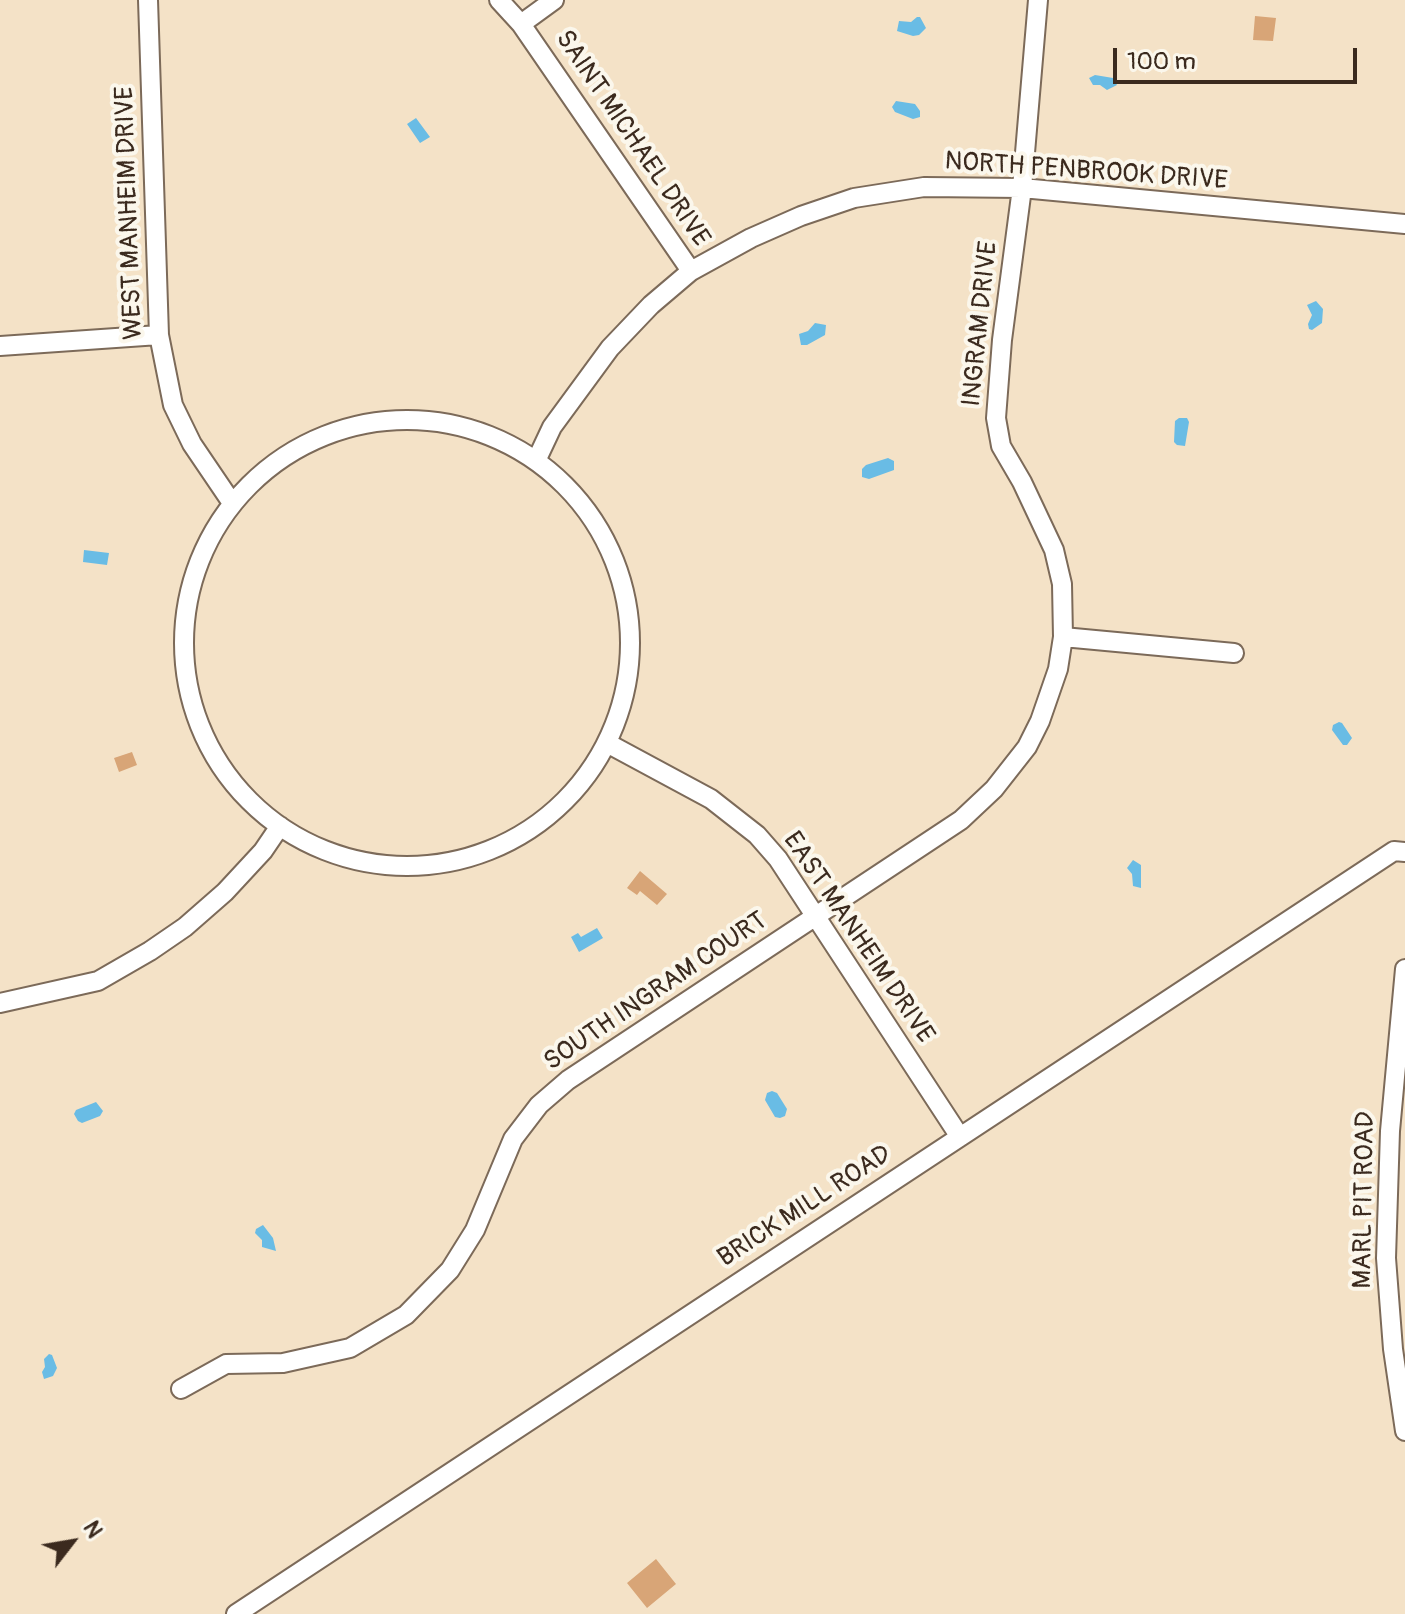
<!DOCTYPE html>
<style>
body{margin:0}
#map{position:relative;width:1405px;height:1614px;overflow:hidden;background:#f4e2c7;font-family:Pangolin,sans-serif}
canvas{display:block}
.north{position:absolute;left:32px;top:1502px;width:80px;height:80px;-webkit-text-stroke:6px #fbf7ec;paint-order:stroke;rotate:59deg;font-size:22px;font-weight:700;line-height:32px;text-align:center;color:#3b2a1e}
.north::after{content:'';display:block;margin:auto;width:28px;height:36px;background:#3b2a1e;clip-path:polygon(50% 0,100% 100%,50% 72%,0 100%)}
.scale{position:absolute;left:1113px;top:48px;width:244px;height:36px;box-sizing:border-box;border:4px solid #3b2a1e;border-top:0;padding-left:10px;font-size:24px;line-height:28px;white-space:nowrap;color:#3b2a1e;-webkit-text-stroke:6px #fbf7ec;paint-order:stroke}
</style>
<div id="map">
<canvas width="1405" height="1614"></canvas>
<div class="north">N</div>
<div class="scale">100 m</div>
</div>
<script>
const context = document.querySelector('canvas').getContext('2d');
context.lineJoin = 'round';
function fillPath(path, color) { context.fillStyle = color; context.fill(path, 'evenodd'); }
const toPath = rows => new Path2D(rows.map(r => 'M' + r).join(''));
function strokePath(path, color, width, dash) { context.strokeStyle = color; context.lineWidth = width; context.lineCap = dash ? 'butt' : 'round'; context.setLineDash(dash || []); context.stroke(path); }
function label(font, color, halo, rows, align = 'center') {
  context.font = font + ' Pangolin,sans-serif'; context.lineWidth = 8; context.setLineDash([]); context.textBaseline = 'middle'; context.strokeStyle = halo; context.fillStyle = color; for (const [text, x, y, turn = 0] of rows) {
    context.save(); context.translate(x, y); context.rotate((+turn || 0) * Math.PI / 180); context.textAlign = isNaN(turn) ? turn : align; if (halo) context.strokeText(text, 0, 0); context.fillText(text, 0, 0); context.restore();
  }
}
fillPath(toPath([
 [917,17,920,17,926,28,919,35,913,36,897,31,899,21,911,22],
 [1095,75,1113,78,1117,85,1107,90,1100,85,1093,85,1089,78],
 [896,101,915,104,920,111,920,117,913,119,895,112,892,107],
 [416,118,430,137,420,143,407,124],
 [1316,301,1323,309,1322,323,1312,330,1309,329,1308,324,1312,315,1307,305],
 [815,323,826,325,825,335,807,345,801,345,799,334,808,331],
 [1179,418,1187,418,1189,422,1185,446,1177,445,1174,442,1175,421],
 [888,458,894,461,894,470,869,479,862,477,862,469,866,465],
 [84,550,109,553,107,565,83,562],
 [1339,722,1342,723,1352,738,1347,745,1343,745,1332,730,1333,725],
 [1133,860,1141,865,1141,888,1133,886,1132,874,1127,868],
 [597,928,603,938,579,952,571,937,578,933,581,937],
 [772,1091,777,1093,787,1109,785,1116,780,1118,775,1117,765,1100,767,1093],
 [96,1102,103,1111,100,1116,82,1123,78,1121,74,1114,76,1110],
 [263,1225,273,1238,276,1251,262,1247,262,1240,255,1233,256,1229],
 [49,1354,52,1355,57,1368,53,1376,44,1379,42,1372,45,1367,44,1359]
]), '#69bce5');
fillPath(toPath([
 [1255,16,1276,18,1273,41,1253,40],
 [132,752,137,765,119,772,114,758],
 [640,871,667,894,657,905,640,891,637,895,627,888],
 [656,1559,676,1584,647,1608,627,1583]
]), '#d8a577');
const minor = toPath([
 [148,0,159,335,173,405,192,444,232,503],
 [499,0,521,24,691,271],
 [521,24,554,0],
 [0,346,159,335],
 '184 643a223 223 0 1 1 446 0a223 223 0 1 1-446 0Z',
 [536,461,552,427,610,348,651,305,691,271,751,238,801,216,854,198,924,187,1022,188,1405,224],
 [1063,637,1234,653],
 [607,743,711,799,757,835,778,859,960,1137],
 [1405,969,1390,1131,1386,1258,1393,1349,1405,1431],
 [0,1003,98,981,150,951,185,927,225,892,263,851,280,826],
 [181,1389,226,1364,283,1363,350,1348,406,1315,450,1270,475,1230,513,1139,539,1105,568,1080,961,820,994,789,1027,747,1040,721,1058,669,1063,637,1062,584,1054,550,1022,482,1001,446,996,418,1002,340,1022,188,1038,0],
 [236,1614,1394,851,1405,852]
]);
strokePath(minor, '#7c6a59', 22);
strokePath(minor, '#fff', 18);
label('26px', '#3b2a1e', '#fbf7ec', [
 ["SAINT MICHAEL DRIVE",632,139,56],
 ["NORTH PENBROOK DRIVE",1086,172,4],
 ["WEST MANHEIM DRIVE",130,213,-92],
 ["INGRAM DRIVE",981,324,-84],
 ["EAST MANHEIM DRIVE",858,938,56],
 ["SOUTH INGRAM COURT",656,992,-34],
 ["MARL PIT ROAD",1365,1200,-89],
 ["BRICK MILL ROAD",805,1207,-33]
]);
</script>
